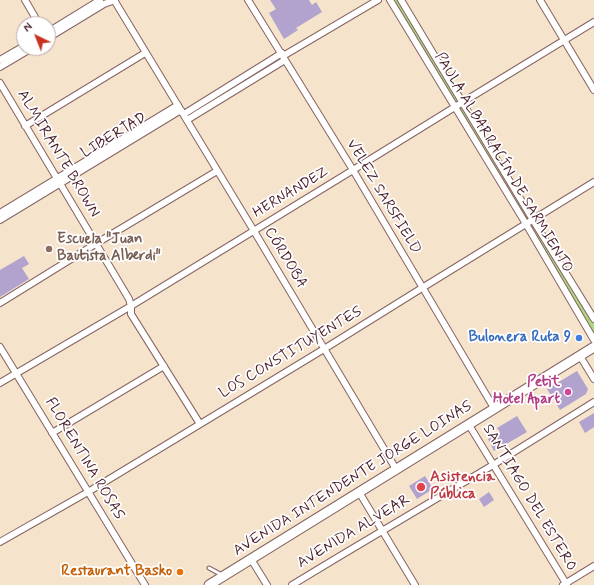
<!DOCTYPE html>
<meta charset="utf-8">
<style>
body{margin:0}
#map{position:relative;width:594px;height:585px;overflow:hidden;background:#f5e3cc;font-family:Mynerve,sans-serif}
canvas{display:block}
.north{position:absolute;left:16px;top:16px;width:40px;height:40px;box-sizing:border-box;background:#fff;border:1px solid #b7a5aa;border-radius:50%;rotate:317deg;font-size:11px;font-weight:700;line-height:16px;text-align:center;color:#4a1f2b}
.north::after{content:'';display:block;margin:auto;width:14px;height:18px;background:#c8321e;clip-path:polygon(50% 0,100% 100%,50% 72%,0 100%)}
</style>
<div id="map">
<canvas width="594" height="585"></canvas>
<div class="north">N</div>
</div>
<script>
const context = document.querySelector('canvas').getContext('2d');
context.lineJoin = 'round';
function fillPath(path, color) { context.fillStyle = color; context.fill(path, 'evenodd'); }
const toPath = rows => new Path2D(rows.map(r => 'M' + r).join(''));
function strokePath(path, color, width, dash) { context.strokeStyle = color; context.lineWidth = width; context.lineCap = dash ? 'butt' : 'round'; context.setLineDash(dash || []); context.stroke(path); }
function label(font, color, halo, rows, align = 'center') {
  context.font = font + ' Mynerve,sans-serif'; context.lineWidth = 3.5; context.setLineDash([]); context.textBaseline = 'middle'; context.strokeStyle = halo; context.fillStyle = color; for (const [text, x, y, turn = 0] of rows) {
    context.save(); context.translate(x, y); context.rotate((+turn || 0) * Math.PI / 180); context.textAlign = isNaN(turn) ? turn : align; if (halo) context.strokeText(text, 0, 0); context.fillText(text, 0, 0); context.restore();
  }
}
fillPath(toPath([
 [390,0,401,0,594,319,594,340],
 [282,53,285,60,187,120,184,114]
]), '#aed782');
fillPath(toPath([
 [270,0,309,0,312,5,316,2,322,12,296,28,298,30,284,39,269,13,276,9],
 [24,256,29,264,22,268,29,279,0,297,0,270],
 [577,371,588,389,586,394,560,410,547,389],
 [594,413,594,427,585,433,579,422],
 [517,416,527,432,494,451,488,439,500,432,497,428],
 [425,476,433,489,417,499,409,486],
 [489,492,494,500,484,507,479,499]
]), '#b1a3ce');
const service = toPath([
 [209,568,222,575]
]);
const minor = toPath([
 [25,0,39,24],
 [114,0,254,231,396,469],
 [248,0,353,170,494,408],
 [390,0,526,224,594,340],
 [401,0,533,220,594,319],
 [540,0,594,90],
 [48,32,100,0],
 [48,38,104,4,115,0],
 [283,56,378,0],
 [0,60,24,46],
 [0,67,32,48],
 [0,83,129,299,131,306,131,314,200,424],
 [184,114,282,53],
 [187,120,285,60],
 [25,126,145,53],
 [0,213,178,105],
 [0,220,181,110],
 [0,303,97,243,217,171],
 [0,347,145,585],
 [580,356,594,379],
 [0,383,131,306,353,170,463,102,594,22],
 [469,425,567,585],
 [52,433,164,366],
 [359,492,415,585],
 [0,542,88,492,324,349,422,288,594,182],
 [251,559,267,585],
 [292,585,340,556,493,465,594,402],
 [563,585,594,566]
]);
const primary = toPath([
 [209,585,594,347]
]);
strokePath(service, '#866463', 5);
strokePath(minor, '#866463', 8);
strokePath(primary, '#866463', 11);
strokePath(service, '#fff', 3);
strokePath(minor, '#fff', 6);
strokePath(primary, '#fff', 9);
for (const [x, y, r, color] of [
 [49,249,4,"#8d6e63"],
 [579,338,4,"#3f7fe0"],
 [568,392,4,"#d1479c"],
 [421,487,5,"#e0444e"],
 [180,572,4,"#e8710a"]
]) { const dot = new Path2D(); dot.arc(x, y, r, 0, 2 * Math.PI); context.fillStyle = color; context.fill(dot); strokePath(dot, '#fff', 1.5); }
label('15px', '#4a1f2b', '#fff', [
 ["LIBERTAD",114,136,-31],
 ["ALMIRANTE BROWN",58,154,59],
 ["PAULA ALBARRACÍN DE SARMIENTO",503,163,59],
 ["HERNANDEZ",291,193,-31],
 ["VELEZ SARSFIELD",383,197,59],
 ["CÓRDOBA",285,258,59],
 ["LOS CONSTITUYENTES",291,353,-31],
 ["FLORENTINA ROSAS",84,459,59],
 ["AVENIDA INTENDENTE JORGE LOINAS",353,479,-32],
 ["SANTIAGO DEL ESTERO",529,498,59],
 ["AVENIDA ALVEAR",354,532,-31]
]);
label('bold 15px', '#785e54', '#fff', [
 ["Escuela \"Juan",57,240],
 ["Bautista Alberdi\"",57,257]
], 'left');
label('bold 15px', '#366cbe', '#fff', [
 ["Bulonera Ruta 9",571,338]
], 'right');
label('bold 15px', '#b23c85', '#fff', [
 ["Petit",560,383],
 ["Hotel Apart",560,400]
], 'right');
label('bold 15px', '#be3a42', '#fff', [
 ["Asistencia",430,478],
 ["Pública",430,495]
], 'left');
label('bold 15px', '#c56008', '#fff', [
 ["Restaurant Basko",172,572]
], 'right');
</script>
